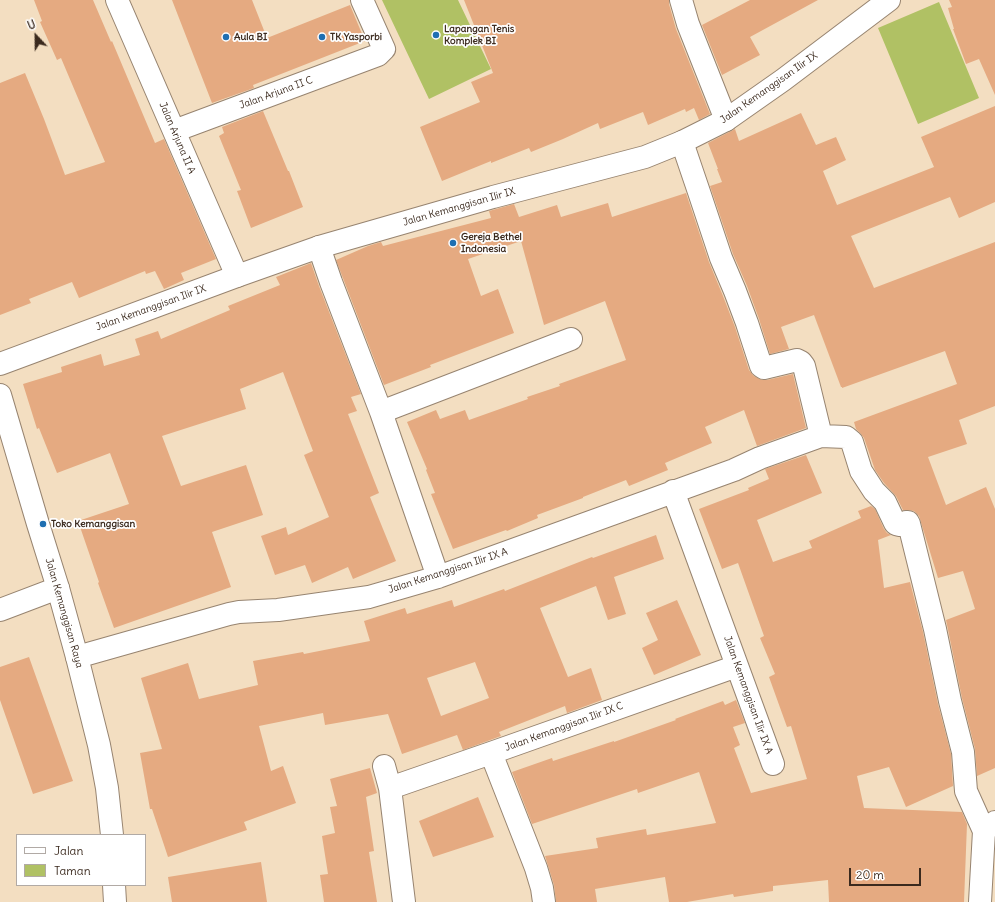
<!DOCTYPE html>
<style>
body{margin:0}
#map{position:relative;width:995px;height:902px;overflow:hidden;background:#f3dec1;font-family:Delius,sans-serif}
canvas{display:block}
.legend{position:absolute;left:16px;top:834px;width:130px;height:52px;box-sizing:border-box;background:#fff;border:1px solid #b1aaa5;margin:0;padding:5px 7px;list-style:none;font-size:12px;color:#3b2a1e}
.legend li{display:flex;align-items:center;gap:8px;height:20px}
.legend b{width:20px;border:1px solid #b1aaa5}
.north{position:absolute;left:16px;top:16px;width:40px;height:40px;-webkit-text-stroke:3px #fff;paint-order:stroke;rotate:338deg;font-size:11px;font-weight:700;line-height:16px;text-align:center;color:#3b2a1e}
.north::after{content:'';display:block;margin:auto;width:14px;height:18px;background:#3b2a1e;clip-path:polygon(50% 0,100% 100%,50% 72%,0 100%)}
.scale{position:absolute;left:849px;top:868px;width:72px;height:18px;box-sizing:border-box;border:2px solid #3b2a1e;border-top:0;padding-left:5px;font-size:12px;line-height:14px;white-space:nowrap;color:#3b2a1e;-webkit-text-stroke:3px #fff;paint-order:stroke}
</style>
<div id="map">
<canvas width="995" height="902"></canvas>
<ul class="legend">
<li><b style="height:5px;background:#fff"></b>Jalan</li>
<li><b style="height:11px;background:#b0c164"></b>Taman</li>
</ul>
<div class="north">U</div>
<div class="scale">20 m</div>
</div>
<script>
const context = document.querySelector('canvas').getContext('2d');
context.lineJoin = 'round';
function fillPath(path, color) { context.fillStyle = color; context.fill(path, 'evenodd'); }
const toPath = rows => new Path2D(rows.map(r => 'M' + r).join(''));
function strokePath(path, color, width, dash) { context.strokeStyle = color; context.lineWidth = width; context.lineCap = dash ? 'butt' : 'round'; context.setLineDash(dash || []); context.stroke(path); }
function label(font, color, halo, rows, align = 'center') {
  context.font = font + ' Delius,sans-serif'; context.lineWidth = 3.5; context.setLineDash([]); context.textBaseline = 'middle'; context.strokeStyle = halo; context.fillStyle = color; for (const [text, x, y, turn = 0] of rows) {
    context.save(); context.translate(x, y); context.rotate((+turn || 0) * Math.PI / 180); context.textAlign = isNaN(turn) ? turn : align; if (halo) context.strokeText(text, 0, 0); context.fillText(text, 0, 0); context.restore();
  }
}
fillPath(toPath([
 [382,0,458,0,491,69,429,99],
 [939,2,979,98,918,124,878,28]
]), '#b0c164');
fillPath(toPath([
 [34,0,93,0,111,42,112,41,155,143,164,139,216,259,181,273,184,280,164,289,155,271,146,274,145,271,79,298,72,282,29,299,31,303,0,315,0,83,25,73,44,119,65,175,105,162,61,58,57,60,40,22,42,21],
 [172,0,252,0,267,38,350,5,365,41,253,85,254,88,212,103],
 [464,0,669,0,669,4,676,29,710,114,699,120,694,108,686,112,685,109,648,125,643,112,600,129,598,123,563,139,531,152,529,148,491,163,491,161,442,181,420,127,480,102,471,82,493,73],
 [750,0,818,0,750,37,760,55,722,75,702,25],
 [949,0,995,0,995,95,979,59,966,64,953,29,954,29,948,8,952,7],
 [995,106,995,202,959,218,950,197,851,236,874,288,995,242,995,406,959,420,967,444,928,457,946,505,986,487,995,509,995,768,977,776,975,749,962,698,946,620,975,609,963,571,938,578,919,516,914,511,908,510,903,510,896,496,884,483,875,470,864,438,860,433,856,429,854,422,957,384,945,351,842,388,842,387,841,387,814,315,781,327,789,349,770,354,759,319,747,286,733,254,710,186,722,182,717,169,718,169,708,143,735,129,739,141,801,113,816,145,836,137,846,160,823,171,837,205,934,167,921,137],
 [263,111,288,171,289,171,303,207,251,228,237,191,241,190,219,136,224,133,222,127],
 [686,193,709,262,723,296,735,327,749,370,754,376,762,380,767,380,793,374,806,428,757,446,744,410,705,427,712,443,665,463,668,470,629,486,626,480,583,497,583,498,537,515,538,518,507,531,506,530,453,549,431,494,435,493,426,470,427,469,407,422,436,410,440,419,465,410,469,420,528,399,527,397,560,386,559,384,626,360,605,301,544,325,521,241,468,259,481,296,498,289,514,333,430,365,431,367,384,385,336,260,368,246,381,242,383,246,491,218,489,211,514,204,519,217,557,205,561,217,608,203,612,217],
 [311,263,319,286,361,394,351,397,357,411,348,414,379,493,370,497,396,561,353,579,348,567,312,583,305,565,275,575,261,536,286,527,288,535,329,517,304,455,313,451,283,372,240,389,246,409,162,436,181,486,246,465,263,515,212,532,231,587,114,628,98,583,99,582,78,521,129,504,110,453,57,473,39,428,37,429,23,384,62,372,61,367,101,354,104,366,140,355,135,339,158,331,161,339,230,310,228,306,280,285,276,277],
 [806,455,822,493,757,520,773,562,812,548,809,541,861,518,858,511,871,506,875,509,884,529,887,533,891,535,878,540,884,588,910,582,923,632,938,704,951,754,953,786,906,807,889,767,857,776,864,808,962,812,967,824,964,902,829,902,828,880,773,886,773,891,734,897,733,894,687,902,669,902,665,877,595,889,597,902,556,902,554,885,545,856,598,848,596,838,646,829,647,835,716,823,699,772,638,793,637,789,532,824,512,772,552,758,553,761,614,741,614,742,676,720,675,719,723,701,725,705,736,700,745,723,733,727,740,745,734,748,751,793,807,779,791,726,787,727,769,677,775,674,760,638,764,636,738,563,722,569,699,509,749,490,748,488,769,479,765,469],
 [656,535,664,559,614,577,626,614,608,620,596,586,540,608,568,677,591,668,602,700,567,713,565,706,499,732,501,736,463,750,457,735,402,754,388,714,325,725,323,713,259,726,271,771,283,766,296,803,244,822,247,830,168,857,152,809,150,809,140,753,162,749,141,678,188,663,199,699,258,685,253,661,303,652,304,654,370,641,364,621,405,608,407,614,452,600,454,607,504,589,505,591,592,557,593,558],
 [475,662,489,698,441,716,427,678],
 [677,600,701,655,654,675,642,648,658,640,646,613],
 [29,657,73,781,33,794,0,700,0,667],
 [370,768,377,793,366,797,374,851,369,852,377,902,324,902,320,875,328,874,322,836,335,833,330,807,337,806,330,779],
 [478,797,494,837,433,857,419,821],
 [261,862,267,902,172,902,168,877]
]), '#e5aa81');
const minor = toPath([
 [117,0,237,276],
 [681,0,688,24,726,120],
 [174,131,378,55,384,49,362,0],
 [682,142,699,192,721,258,735,291,747,323,761,366,764,368,797,360,801,362,804,366,821,436],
 [319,247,331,282,381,412,438,577],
 [381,412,571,339],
 [673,491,773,764],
 [0,610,58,588],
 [77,657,229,614,239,612,278,610,369,597,438,577,734,470,760,458,821,436,846,437,852,442,861,471,874,491,885,502,895,523,896,524,900,525,906,522,908,522,909,524,935,629,950,701,963,752,966,791,984,831],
 [491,753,536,868,542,888,544,902],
 [384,766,390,788,404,902],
 [390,788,491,753,737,666],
 [980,902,984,831,995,822]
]);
const tertiary = toPath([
 [0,364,237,276,319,247,493,197,645,157,682,142,726,120,783,80,889,0],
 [0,395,38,524,58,588,77,657,99,745,107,788,112,835],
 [114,885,115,902]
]);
strokePath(minor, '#978470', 24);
strokePath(tertiary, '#978470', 24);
strokePath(minor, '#fff', 22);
strokePath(tertiary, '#fff', 22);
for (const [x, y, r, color] of [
 [436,35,4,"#1f6fb2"],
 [226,37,4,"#1f6fb2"],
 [322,37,4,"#1f6fb2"],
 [453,243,4,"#1f6fb2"],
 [43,524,4,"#1f6fb2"]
]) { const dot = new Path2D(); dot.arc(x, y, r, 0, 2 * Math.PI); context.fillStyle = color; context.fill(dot); strokePath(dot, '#fff', 1.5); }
label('bold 10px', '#3b2a1e', '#fff', [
 ["Lapangan Tenis",444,29],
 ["Komplek BI",444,41],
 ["Aula BI",234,37],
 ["TK Yasporbi",330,37],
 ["Gereja Bethel",461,237],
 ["Indonesia",461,249],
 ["Toko Kemanggisan",51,524]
], 'left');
label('10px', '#3b2a1e', '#fff', [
 ["Jalan Kemanggisan Ilir IX",769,88,-35],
 ["Jalan Arjuna II C",276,93,-20],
 ["Jalan Arjuna II A",177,138,67],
 ["Jalan Kemanggisan Ilir IX",459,207,-16],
 ["Jalan Kemanggisan Ilir IX",151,308,-20],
 ["Jalan Kemanggisan Ilir IX A",448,571,-18],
 ["Jalan Kemanggisan Raya",64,613,74],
 ["Jalan Kemanggisan Ilir IX A",748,695,70],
 ["Jalan Kemanggisan Ilir IX C",564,727,-20]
]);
</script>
